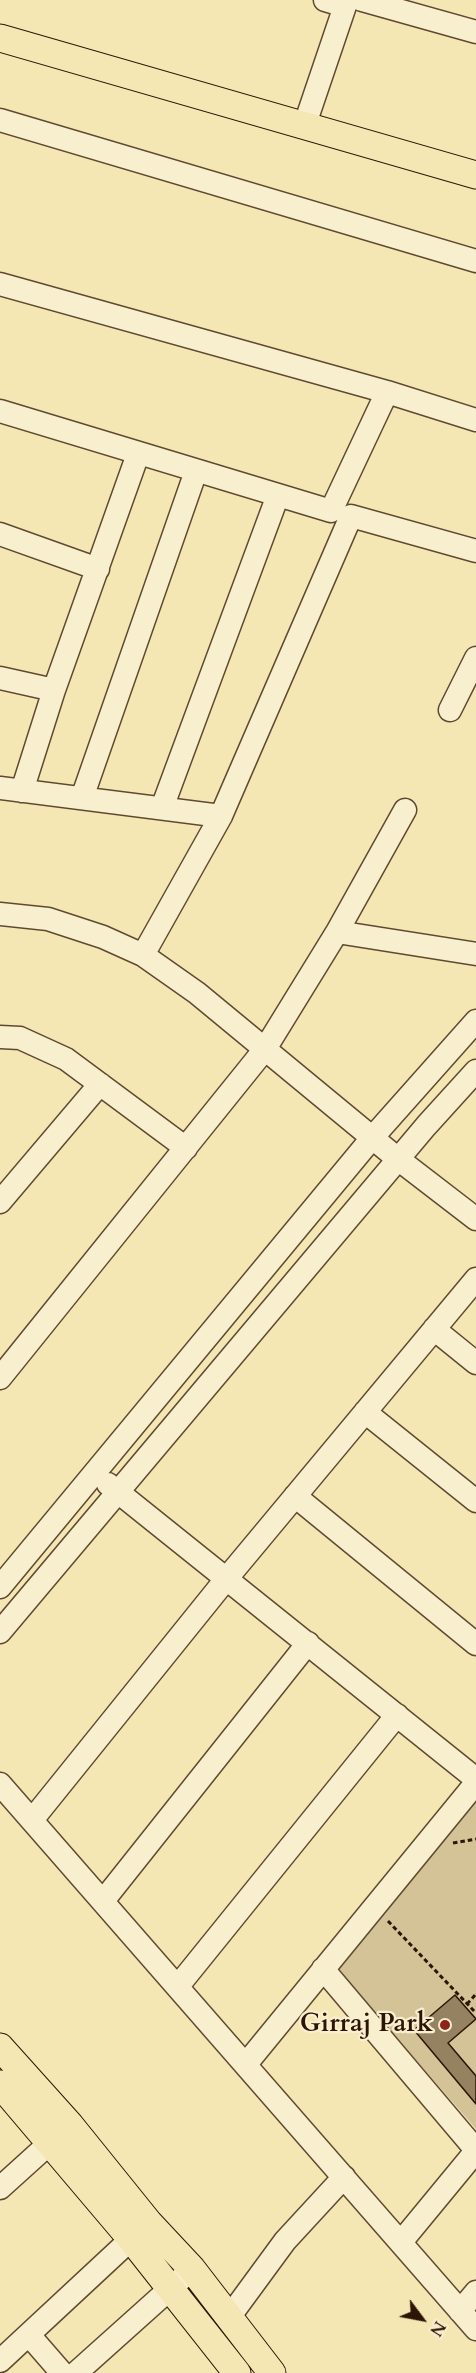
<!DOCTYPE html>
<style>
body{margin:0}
#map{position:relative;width:476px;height:2373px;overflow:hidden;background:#f5e7b3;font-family:Cardo,serif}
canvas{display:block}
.north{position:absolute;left:392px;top:2289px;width:60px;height:60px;-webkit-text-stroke:4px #f8efce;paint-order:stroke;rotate:122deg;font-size:16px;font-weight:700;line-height:24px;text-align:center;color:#2d1506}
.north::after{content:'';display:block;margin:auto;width:21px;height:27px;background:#2d1506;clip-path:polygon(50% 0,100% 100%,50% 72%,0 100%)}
</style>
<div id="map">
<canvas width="476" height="2373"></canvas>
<div class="north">N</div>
</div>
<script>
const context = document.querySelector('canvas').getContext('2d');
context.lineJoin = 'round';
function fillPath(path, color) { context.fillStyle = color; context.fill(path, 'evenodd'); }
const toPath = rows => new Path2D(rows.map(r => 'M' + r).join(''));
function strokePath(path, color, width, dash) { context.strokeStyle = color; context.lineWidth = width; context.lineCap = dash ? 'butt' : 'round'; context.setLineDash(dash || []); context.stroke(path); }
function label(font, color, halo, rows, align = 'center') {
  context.font = font + ' Cardo,serif'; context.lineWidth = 4.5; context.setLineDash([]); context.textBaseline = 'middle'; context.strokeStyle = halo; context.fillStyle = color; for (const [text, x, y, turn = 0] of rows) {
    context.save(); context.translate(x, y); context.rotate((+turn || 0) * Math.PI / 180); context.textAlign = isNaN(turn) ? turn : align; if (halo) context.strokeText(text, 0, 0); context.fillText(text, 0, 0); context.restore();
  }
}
fillPath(toPath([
 [473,1800,476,1803,476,2129,337,1969]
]), '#d3c396');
const building = toPath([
 [455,1995,476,2019,448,2043,476,2076,476,2104,414,2030,455,1995]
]);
fillPath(building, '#958260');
strokePath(building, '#2d1506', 1.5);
const minor = toPath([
 [325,0,345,6],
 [362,0,476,32],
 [0,120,476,261],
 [305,124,347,0],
 [0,284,387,392,331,511,0,411],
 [387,392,476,420],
 [0,534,98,569],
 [0,678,54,690,22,791],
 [54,690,138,454],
 [450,710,476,658],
 [0,788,221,816],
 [82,798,196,471],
 [162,808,278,495],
 [0,914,48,919,103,937,143,955,197,993,398,1159,476,1219],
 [337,932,405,810],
 [143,955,221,816,351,516,476,551],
 [0,1037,20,1038,66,1059,186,1148],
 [0,1202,100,1084],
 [434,1329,476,1363],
 [0,1378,265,1049,337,932,476,954],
 [365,1412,476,1501],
 [108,1484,476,1779],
 [295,1496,476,1644],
 [0,1587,372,1138,476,1021],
 [0,1632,426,1126,476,1071],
 [0,1784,476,2329],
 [32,1820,227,1578,476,1279],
 [103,1901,308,1643],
 [323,1969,476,2150],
 [178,1986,397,1715],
 [246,2064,476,1783],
 [0,2188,62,2132],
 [401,2242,476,2151],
 [460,2311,476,2292],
 [230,2316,285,2241,344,2177],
 [29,2335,62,2373],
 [0,2361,143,2228],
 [76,2373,192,2269]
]);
const major = toPath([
 [0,38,476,175],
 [0,2047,70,2125,149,2223,192,2269,272,2373],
 [0,2084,132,2240,237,2373]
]);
strokePath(minor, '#5f4a31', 25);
strokePath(major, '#2d1506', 29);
strokePath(toPath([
 [453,1843,476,1839],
 [388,1921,476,2013],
 [467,2004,476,1994]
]), '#2d1506', 3, [4.5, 3]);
strokePath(minor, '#f8efce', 22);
strokePath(major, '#f5e7b3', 27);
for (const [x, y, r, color] of [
 [445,2025,6,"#8f2418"]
]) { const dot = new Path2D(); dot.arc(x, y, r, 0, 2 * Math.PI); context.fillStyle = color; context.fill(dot); strokePath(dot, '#f8efce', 2); }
label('bold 26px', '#2d1506', '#f8efce', [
 ["Girraj Park",433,2025]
], 'right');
</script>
